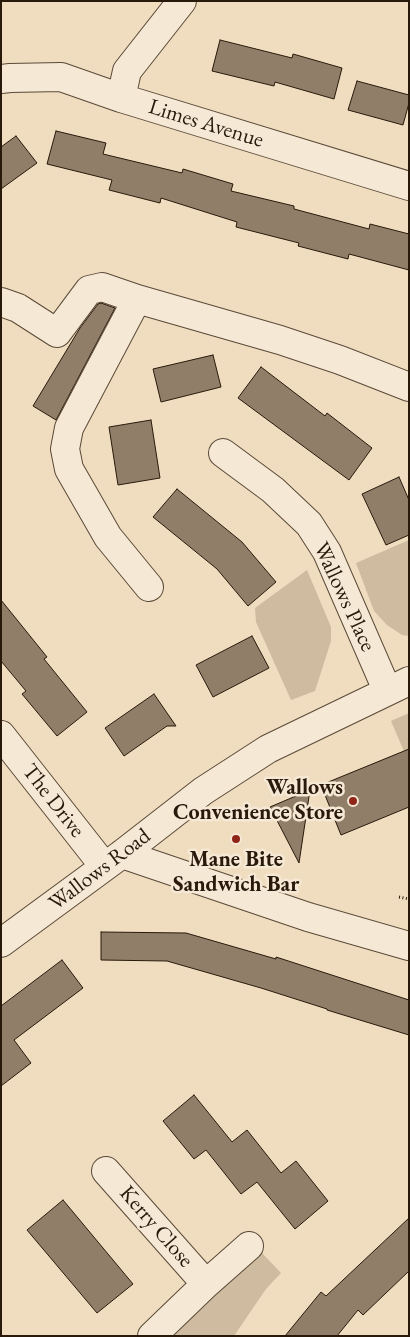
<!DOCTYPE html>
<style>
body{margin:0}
#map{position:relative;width:410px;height:1337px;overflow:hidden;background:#f0dcbf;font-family:"EB Garamond",serif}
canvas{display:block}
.frame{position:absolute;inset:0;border:2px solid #28190b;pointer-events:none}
</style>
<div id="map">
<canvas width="410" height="1337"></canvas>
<div class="frame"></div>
</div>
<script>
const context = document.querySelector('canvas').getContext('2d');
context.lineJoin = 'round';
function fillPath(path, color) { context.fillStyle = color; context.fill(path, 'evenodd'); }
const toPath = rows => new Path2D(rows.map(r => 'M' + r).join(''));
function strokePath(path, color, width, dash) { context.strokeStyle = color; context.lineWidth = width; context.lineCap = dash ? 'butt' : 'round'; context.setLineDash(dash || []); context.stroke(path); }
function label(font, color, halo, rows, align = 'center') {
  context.font = font + ' "EB Garamond",serif'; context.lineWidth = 5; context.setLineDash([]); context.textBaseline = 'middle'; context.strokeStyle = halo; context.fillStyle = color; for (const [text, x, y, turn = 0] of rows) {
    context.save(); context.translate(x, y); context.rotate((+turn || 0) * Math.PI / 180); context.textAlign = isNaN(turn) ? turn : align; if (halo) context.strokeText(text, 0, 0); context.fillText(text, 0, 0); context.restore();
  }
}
fillPath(toPath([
 [409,540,409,636,402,635,387,625,374,611,356,563],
 [307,570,331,627,331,641,315,691,291,700,256,622,255,608],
 [409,713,409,763,391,721],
 [261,1252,281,1273,266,1289,234,1336,170,1336]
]), '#cebba0');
const building = toPath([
 [220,40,292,58,293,54,342,68,334,99,275,82,274,86,212,71,220,40],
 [357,81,409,95,409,103,403,125,348,110,357,81],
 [56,131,106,143,103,154,182,173,183,169,233,184,231,191,294,206,294,209,369,229,370,224,409,234,409,270,349,254,348,259,298,246,299,243,236,227,237,222,161,198,160,203,109,190,112,180,47,164,56,131],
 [16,136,37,163,1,189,1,147,16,136],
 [101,303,115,308,56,420,33,406,80,328,98,304,101,303],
 [213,355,221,387,161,402,153,369,213,355],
 [261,367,325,416,327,413,372,448,349,480,238,398,261,367],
 [151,420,160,478,118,485,109,427,151,420],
 [399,477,409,500,409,535,386,545,362,494,399,477],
 [177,489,242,542,276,582,248,606,217,569,153,517,177,489],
 [1,600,47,657,44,659,87,712,57,736,22,694,26,691,1,661,1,600],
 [252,636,269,668,213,697,196,665,252,636],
 [154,694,176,726,167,726,124,756,105,728,154,694],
 [409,749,409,807,341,835,321,785,409,749],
 [310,790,299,863,270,807,310,790],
 [101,932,186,933,276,959,276,957,409,1000,409,1035,327,1010,327,1009,261,988,167,961,101,960,101,932],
 [62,960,83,988,14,1040,31,1063,1,1086,1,1006,62,960],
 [194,1095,232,1142,247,1130,281,1173,296,1161,328,1201,295,1229,257,1182,241,1194,206,1150,194,1159,163,1121,194,1095],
 [63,1200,133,1284,97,1313,27,1230,63,1200],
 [409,1218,409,1271,363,1315,358,1310,337,1336,285,1336,321,1292,326,1296,409,1218]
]);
fillPath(building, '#907e69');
strokePath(building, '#28190b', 1);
const minor = toPath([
 [1,79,10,78,61,77,121,98,409,186],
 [121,98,127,71,182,1],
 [137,299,280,340,340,360,409,387],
 [1,302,18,308,57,333,89,290,102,287,137,299,69,428,65,449,69,469,108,537,149,587],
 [223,453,273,490,309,524,327,552,387,690],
 [1,735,104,866],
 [122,854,308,917,409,946],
 [1,943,122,854,203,791,268,749,409,681],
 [106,1171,206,1284],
 [152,1336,206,1284,249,1246]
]);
strokePath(minor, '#5a4a38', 30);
strokePath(toPath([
 [399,897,409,899]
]), '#28190b', 3, [1, 2.5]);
strokePath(minor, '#f5e8d5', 28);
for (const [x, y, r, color] of [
 [353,801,5,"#8f2418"],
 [236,839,5,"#8f2418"]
]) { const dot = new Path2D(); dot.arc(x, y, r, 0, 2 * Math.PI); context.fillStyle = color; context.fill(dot); strokePath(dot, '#f5e8d5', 2); }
label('22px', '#28190b', '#f5e8d5', [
 ["Limes Avenue",206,124,17],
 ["Wallows Place",344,597,65],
 ["The Drive",53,801,52],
 ["Wallows Road",100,870,-37],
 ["Kerry Close",156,1227,49]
]);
label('bold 22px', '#28190b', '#f5e8d5', [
 ["Wallows",343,788],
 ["Convenience Store",343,813],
 ["Mane Bite",236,860,"center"],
 ["Sandwich Bar",236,885,"center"]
], 'right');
</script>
